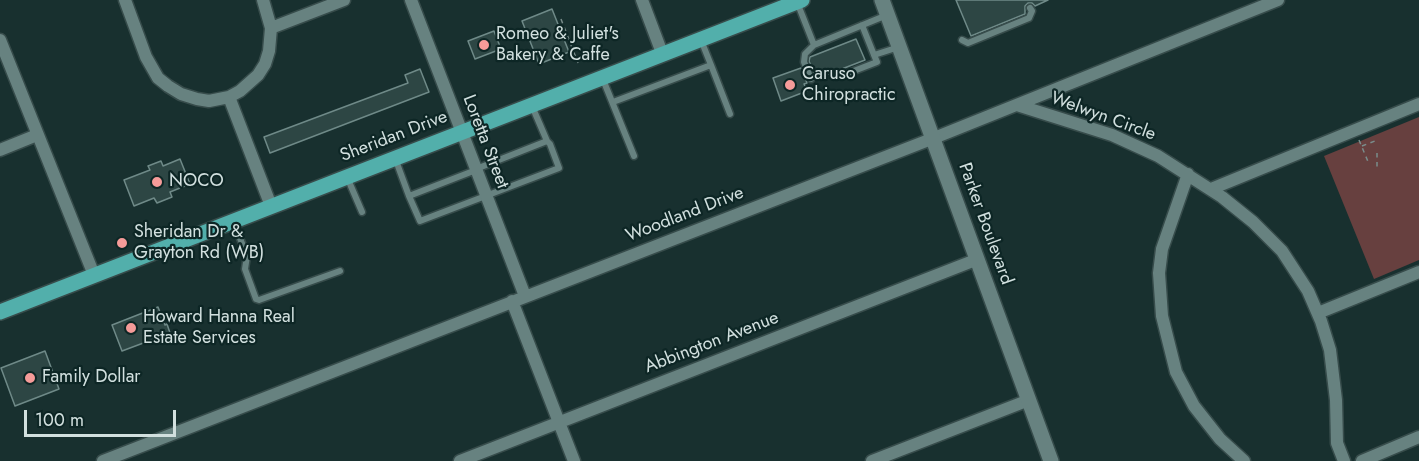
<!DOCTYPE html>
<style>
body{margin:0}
#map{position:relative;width:1419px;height:461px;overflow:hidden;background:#18302f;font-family:Jost,sans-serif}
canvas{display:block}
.scale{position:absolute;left:24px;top:410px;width:152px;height:27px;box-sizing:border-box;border:3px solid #d2e0df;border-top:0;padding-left:8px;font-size:18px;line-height:21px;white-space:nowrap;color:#d2e0df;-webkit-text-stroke:4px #0d2625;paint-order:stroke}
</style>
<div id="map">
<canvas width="1419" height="461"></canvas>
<div class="scale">100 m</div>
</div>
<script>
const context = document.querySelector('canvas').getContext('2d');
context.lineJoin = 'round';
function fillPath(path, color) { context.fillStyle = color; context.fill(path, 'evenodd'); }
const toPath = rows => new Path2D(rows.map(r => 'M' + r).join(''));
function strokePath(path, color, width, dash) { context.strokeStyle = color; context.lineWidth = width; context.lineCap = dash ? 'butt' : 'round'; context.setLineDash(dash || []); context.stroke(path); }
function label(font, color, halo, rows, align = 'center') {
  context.font = font + ' Jost,sans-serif'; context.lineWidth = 4.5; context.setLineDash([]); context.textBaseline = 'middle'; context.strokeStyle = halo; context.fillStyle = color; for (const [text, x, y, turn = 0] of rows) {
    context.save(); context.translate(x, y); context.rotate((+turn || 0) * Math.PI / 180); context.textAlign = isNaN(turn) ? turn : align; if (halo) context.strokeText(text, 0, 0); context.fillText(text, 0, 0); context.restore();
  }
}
fillPath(toPath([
 [1419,117,1419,260,1374,279,1324,156]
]), '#67403f');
const building = toPath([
 [956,0,1048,0,1035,6,1032,3,1028,3,1025,6,1025,14,971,36,956,0],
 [552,9,569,52,539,64,522,21,552,9],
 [494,31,501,49,475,59,468,41,494,31],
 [856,39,865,60,816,79,809,61,810,57,856,39],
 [801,68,807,83,804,84,807,91,781,101,773,78,801,68],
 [420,69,429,92,270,153,264,137,408,83,405,75,420,69],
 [180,159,190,184,170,192,172,197,157,203,154,198,134,206,124,180,150,170,148,166,161,161,163,166,180,159],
 [158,307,165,325,167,324,170,333,122,351,112,325,158,307],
 [45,351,59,389,15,406,1,368,45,351]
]);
fillPath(building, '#2d4644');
strokePath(building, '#6f8a88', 1.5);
const lane = toPath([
 [797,2,814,45,887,15],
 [862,25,874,55,899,47],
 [701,40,711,65],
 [962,40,968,43,1029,18,1032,11,1030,8],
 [846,74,877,62,874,55],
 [602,77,634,156],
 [811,79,804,62,805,54,814,45],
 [613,102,711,65,730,114],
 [395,158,409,196,476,170],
 [476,169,547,141,532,106],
 [347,177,362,212],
 [409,196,420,221,559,168,550,144,547,141],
 [234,223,247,256,245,269,256,299,259,300,340,271]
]);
const street = toPath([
 [125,0,146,57,158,78,168,86,181,94,197,99,209,101,229,97,240,91,258,75,265,64,269,51,271,28,263,0],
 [411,0,525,296],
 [642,0,662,53],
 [271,28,344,0],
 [0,40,94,275],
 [229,97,271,206],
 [1017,105,1112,135,1158,156,1222,197,1253,222,1282,251,1308,291,1321,321,1330,350,1336,400,1337,443,1344,461],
 [0,150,37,135],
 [1188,174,1162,249,1159,273,1162,316,1176,372,1194,406,1220,439,1244,461],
 [1211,189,1419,104],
 [512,301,574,461],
 [1318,313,1419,272],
 [103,461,934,138,1278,0],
 [460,461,978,259],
 [872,461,1029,400],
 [1362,461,1419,437]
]);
const secondary = toPath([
 [882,0,1051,461]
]);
const primary = toPath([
 [0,312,802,0]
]);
strokePath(lane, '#374c4b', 9);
strokePath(street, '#374c4b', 15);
strokePath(secondary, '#374c4b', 18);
strokePath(primary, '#374c4b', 18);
strokePath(toPath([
 [561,19,578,63],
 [1359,140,1369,164],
 [1362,146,1375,141,1376,143],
 [1377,153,1377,169]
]), '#7a8d8c', 1.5, [4.5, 4.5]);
strokePath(lane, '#678280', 6);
strokePath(street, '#678280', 12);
strokePath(secondary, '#678280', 15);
strokePath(primary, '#52afab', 15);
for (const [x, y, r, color] of [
 [484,45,6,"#f59b99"],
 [790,85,6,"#f59b99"],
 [157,182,6,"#f59b99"],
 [122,243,6,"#f59b99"],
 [131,328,6,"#f59b99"],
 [30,378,6,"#f59b99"]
]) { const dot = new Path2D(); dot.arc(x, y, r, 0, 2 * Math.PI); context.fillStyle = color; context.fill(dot); strokePath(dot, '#0d2625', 2); }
label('18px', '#d2e0df', '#0d2625', [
 ["Romeo & Juliet's",496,35],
 ["Bakery & Caffe",496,56],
 ["Caruso",802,75],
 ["Chiropractic",802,96],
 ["NOCO",169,182],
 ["Sheridan Dr &",134,233],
 ["Grayton Rd (WB)",134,254],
 ["Howard Hanna Real",143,318],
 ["Estate Services",143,339],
 ["Family Dollar",42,378]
], 'left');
label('18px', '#d2e0df', '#0d2625', [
 ["Welwyn Circle",1103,117,20],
 ["Sheridan Drive",394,137,-21],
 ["Loretta Street",485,142,69],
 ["Woodland Drive",685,215,-21],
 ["Parker Boulevard",985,224,70],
 ["Abbington Avenue",712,343,-21]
]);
</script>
